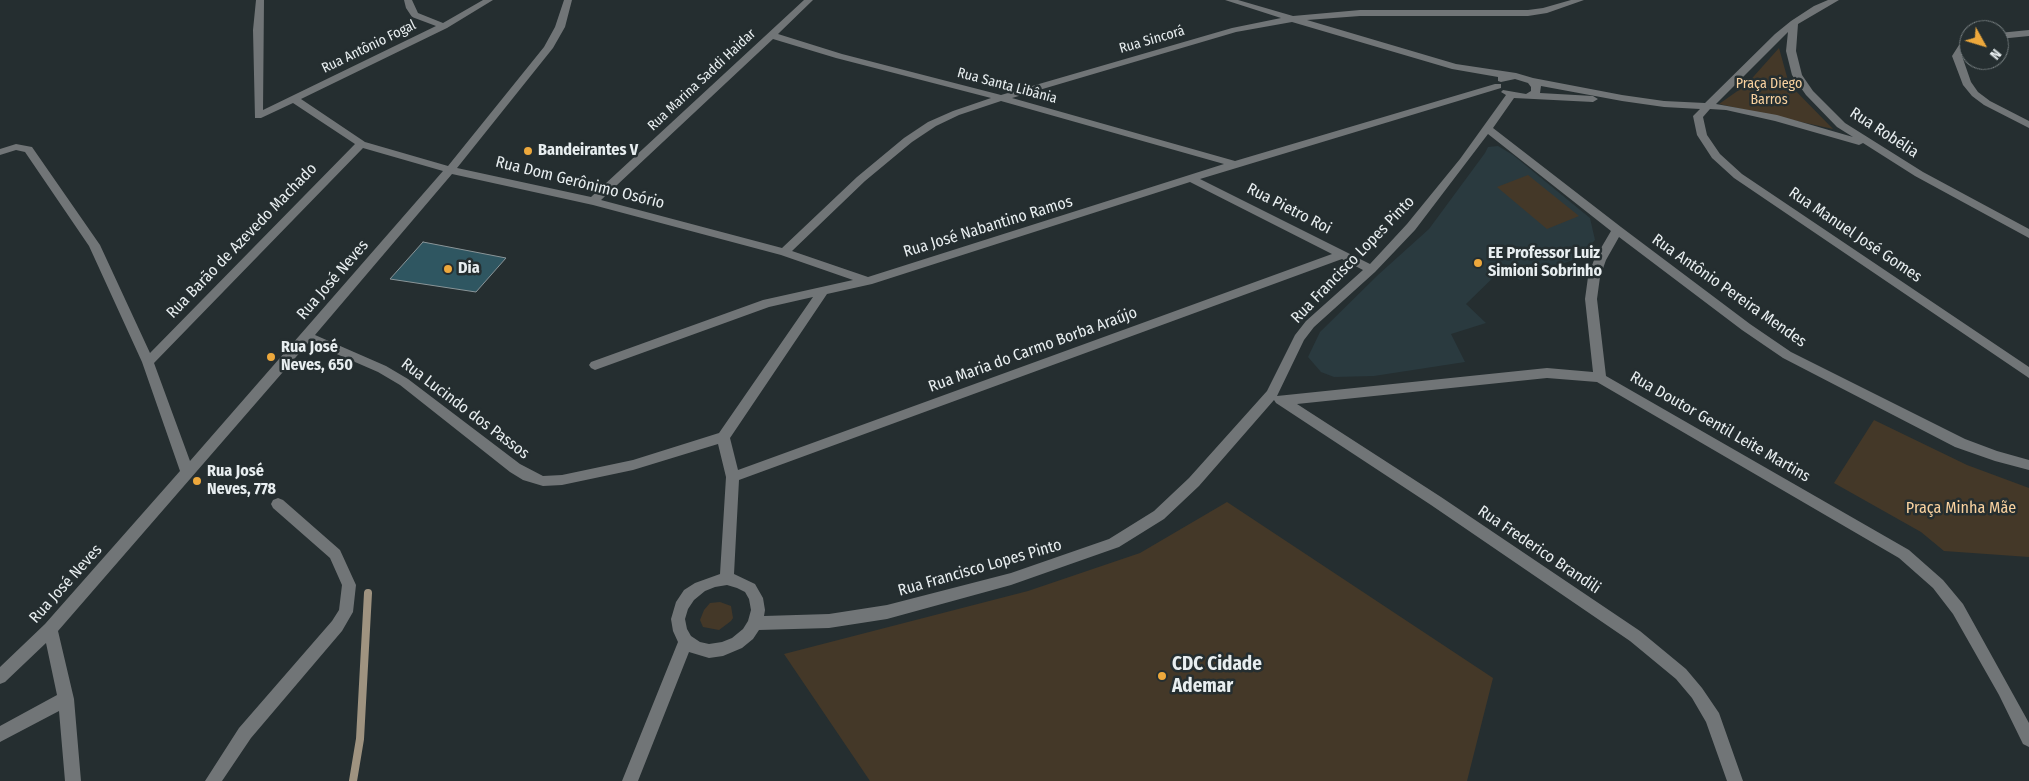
<!DOCTYPE html>
<meta charset="utf-8">
<style>
body{margin:0}
#map{position:relative;width:2029px;height:781px;overflow:hidden;background:#252e30;font-family:"Fira Sans Condensed",sans-serif}
canvas{display:block}
.north{position:absolute;left:1959px;top:20px;width:50px;height:50px;box-sizing:border-box;background:#252e30;border:1px solid #737b7d;border-radius:50%;rotate:129deg;font-size:14px;font-weight:700;line-height:20px;text-align:center;color:#e8eef0}
.north::after{content:'';display:block;margin:auto;width:18px;height:22px;background:#eda83c;clip-path:polygon(50% 0,100% 100%,50% 72%,0 100%)}
</style>
<div id="map">
<canvas width="2029" height="781"></canvas>
<div class="north">N</div>
</div>
<script>
const context = document.querySelector('canvas').getContext('2d');
context.lineJoin = 'round';
function fillPath(path, color) { context.fillStyle = color; context.fill(path, 'evenodd'); }
const toPath = rows => new Path2D(rows.map(r => 'M' + r).join(''));
function strokePath(path, color, width, dash) { context.strokeStyle = color; context.lineWidth = width; context.lineCap = dash ? 'butt' : 'round'; context.setLineDash(dash || []); context.stroke(path); }
function label(font, color, halo, rows, align = 'center') {
  context.font = font + ' "Fira Sans Condensed",sans-serif'; context.lineWidth = 5; context.setLineDash([]); context.textBaseline = 'middle'; context.strokeStyle = halo; context.fillStyle = color; for (const [text, x, y, turn = 0] of rows) {
    context.save(); context.translate(x, y); context.rotate((+turn || 0) * Math.PI / 180); context.textAlign = isNaN(turn) ? turn : align; if (halo) context.strokeText(text, 0, 0); context.fillText(text, 0, 0); context.restore();
  }
}
fillPath(toPath([
 [1498,146,1513,155,1590,218,1595,240,1578,258,1520,280,1503,268,1466,304,1486,323,1451,334,1465,362,1374,376,1334,377,1321,372,1308,357,1320,332,1379,274,1429,229,1485,153,1488,147]
]), '#2a3a3f');
fillPath(toPath([
 [1779,48,1789,84,1833,129,1719,104,1746,85],
 [1528,175,1579,216,1547,229,1497,187],
 [1874,420,1967,465,2029,488,2029,557,1944,551,1921,532,1834,483],
 [1227,502,1493,678,1467,781,870,781,784,654,1028,591,1140,553],
 [720,602,731,606,733,618,731,621,719,630,703,627,700,620,704,610,710,603]
]), '#443828');
strokePath(toPath([
 [353,781,360,739,368,593]
]), '#9f9380', 8);
const building = toPath([
 [423,242,506,258,476,292,390,279,423,242]
]);
fillPath(building, '#2f5661');
strokePath(building, '#8a9598', 1);
fillPath(toPath([
 [256,0,264,0,263,110,436,26,412,17,406,8,404,0,412,0,418,13,443,23,483,0,493,0,447,28,301,99,365,142,448,166,544,47,555,27,564,0,572,0,565,27,553,48,457,168,591,197,804,0,813,0,778,34,842,54,1001,95,1232,28,1281,18,1225,0,1238,0,1293,16,1360,10,1528,10,1543,8,1571,0,1584,0,1547,13,1528,16,1360,16,1307,20,1456,64,1516,73,1533,78,1622,95,1664,101,1705,103,1775,34,1791,21,1814,6,1828,0,1839,0,1798,24,1796,51,1802,75,1813,91,1845,123,1923,172,2029,229,2029,238,1915,176,1863,143,1859,145,1775,121,1726,110,1710,109,1703,117,1707,135,1720,154,1742,174,2029,367,2029,378,1734,178,1712,158,1697,135,1693,116,1700,109,1664,107,1622,101,1541,86,1540,93,1593,96,1598,99,1593,102,1514,98,1493,128,1621,227,1750,324,1791,352,1965,439,1997,451,2029,460,2029,470,1995,461,1955,447,1783,358,1742,330,1619,237,1606,260,1600,277,1597,299,1606,376,1909,550,1943,580,1963,604,2029,723,2029,747,2023,744,1999,695,1953,614,1933,588,1899,558,1597,382,1547,378,1297,404,1441,497,1640,631,1686,669,1702,688,1719,713,1743,781,1727,781,1706,722,1692,698,1676,679,1630,641,1431,505,1276,403,1274,400,1199,486,1164,519,1119,547,1011,585,887,619,829,628,759,630,753,639,742,648,723,656,709,658,689,652,638,781,622,781,678,642,673,631,671,619,676,602,684,590,695,583,720,574,726,477,718,444,633,470,562,485,543,486,523,480,510,472,400,385,378,372,309,342,58,631,74,699,81,781,65,781,59,711,0,742,0,726,57,695,46,643,5,682,0,684,0,667,45,624,180,471,142,362,89,246,25,152,16,150,0,155,0,149,16,144,32,147,100,245,150,353,355,144,293,103,261,118,255,118,253,30,256,0],
 [1292,22,1452,69,1498,77,1498,81,1501,82,1515,79,1528,83,1531,87,1531,91,1526,94,1503,90,1501,92,1506,95,1460,159,1407,224,1370,264,1200,179,1501,88,1501,84,1495,84,1235,161,1012,98,1236,32,1292,22],
 [1788,32,1786,51,1792,75,1806,95,1837,127,1853,137,1777,115,1716,104,1788,32],
 [773,39,836,58,991,98,953,111,928,122,904,138,857,177,782,248,601,200,773,39],
 [1001,101,1224,164,868,277,792,251,865,181,912,142,936,126,959,115,1001,101],
 [1488,134,1611,231,1594,260,1588,277,1585,299,1593,372,1547,368,1277,396,1304,340,1314,327,1375,272,1415,230,1488,134],
 [363,148,443,171,190,461,154,363,363,148],
 [452,174,593,205,781,255,853,280,763,300,591,362,589,365,591,368,595,370,769,307,813,297,719,433,633,460,562,475,543,476,520,464,408,379,386,366,315,335,452,174],
 [1190,182,1332,254,738,470,730,438,827,294,872,284,1190,182],
 [1342,259,1363,270,1306,321,1295,335,1267,391,1189,478,1154,511,1109,539,1011,573,887,605,829,614,764,616,765,610,763,598,755,584,734,574,739,480,1342,259],
 [727,585,737,588,745,592,749,599,751,610,748,621,743,629,732,638,722,642,709,644,700,642,691,636,687,629,685,619,688,609,694,600,705,591,715,587,727,585],
 [2029,30,2029,36,1999,39,1999,33,2029,30],
 [1969,41,1969,47,1966,49,1962,56,1971,82,1978,92,1990,101,2029,121,2029,128,1984,105,1972,96,1963,85,1952,56,1959,45,1969,41],
 [278,498,283,500,340,550,356,585,353,612,342,631,251,738,222,781,205,781,239,728,332,621,339,610,342,585,330,558,273,508,271,504,273,500,278,498]
]), '#717577');
for (const [x, y, r, color] of [
 [528,151,5,"#eda83c"],
 [1478,263,5,"#eda83c"],
 [448,269,5,"#eda83c"],
 [271,357,5,"#eda83c"],
 [197,481,5,"#eda83c"],
 [1162,676,5,"#eda83c"]
]) { const dot = new Path2D(); dot.arc(x, y, r, 0, 2 * Math.PI); context.fillStyle = color; context.fill(dot); strokePath(dot, '#252e30', 2); }
label('14px', '#e8eef0', '#252e30', [
 ["Rua Sincorá",1152,40,-16],
 ["Rua Antônio Fogal",369,47,-26],
 ["Rua Marina Saddi Haidar",702,80,-43],
 ["Rua Santa Libânia",1007,86,15]
]);
label('14px', '#f8d19f', '#252e30', [
 ["Praça Diego",1769,84],
 ["Barros",1769,100]
]);
label('16px', '#e8eef0', '#252e30', [
 ["Rua Robélia",1884,133,33],
 ["Rua Dom Gerônimo Osório",580,183,14],
 ["Rua Pietro Roi",1289,209,27],
 ["Rua José Nabantino Ramos",988,227,-17],
 ["Rua Manuel José Gomes",1855,235,34],
 ["Rua Barão de Azevedo Machado",242,241,-46],
 ["Rua Francisco Lopes Pinto",1353,260,-46],
 ["Rua José Neves",333,280,-49],
 ["Rua Antônio Pereira Mendes",1729,291,35],
 ["Rua Maria do Carmo Borba Araújo",1033,350,-20],
 ["Rua Lucindo dos Passos",465,409,37],
 ["Rua Doutor Gentil Leite Martins",1720,427,30],
 ["Rua Frederico Brandili",1539,550,34],
 ["Rua Francisco Lopes Pinto",980,568,-16],
 ["Rua José Neves",66,584,-48]
]);
label('bold 16px', '#e8eef0', '#252e30', [
 ["Bandeirantes V",538,151],
 ["EE Professor Luiz",1488,254],
 ["Simioni Sobrinho",1488,272],
 ["Dia",458,269],
 ["Rua José",281,348],
 ["Neves, 650",281,366],
 ["Rua José",207,472],
 ["Neves, 778",207,490]
], 'left');
label('16px', '#f8d19f', '#252e30', [
 ["Praça Minha Mãe",1961,509]
]);
label('bold 19px', '#e8eef0', '#252e30', [
 ["CDC Cidade",1172,665],
 ["Ademar",1172,687]
], 'left');
</script>
